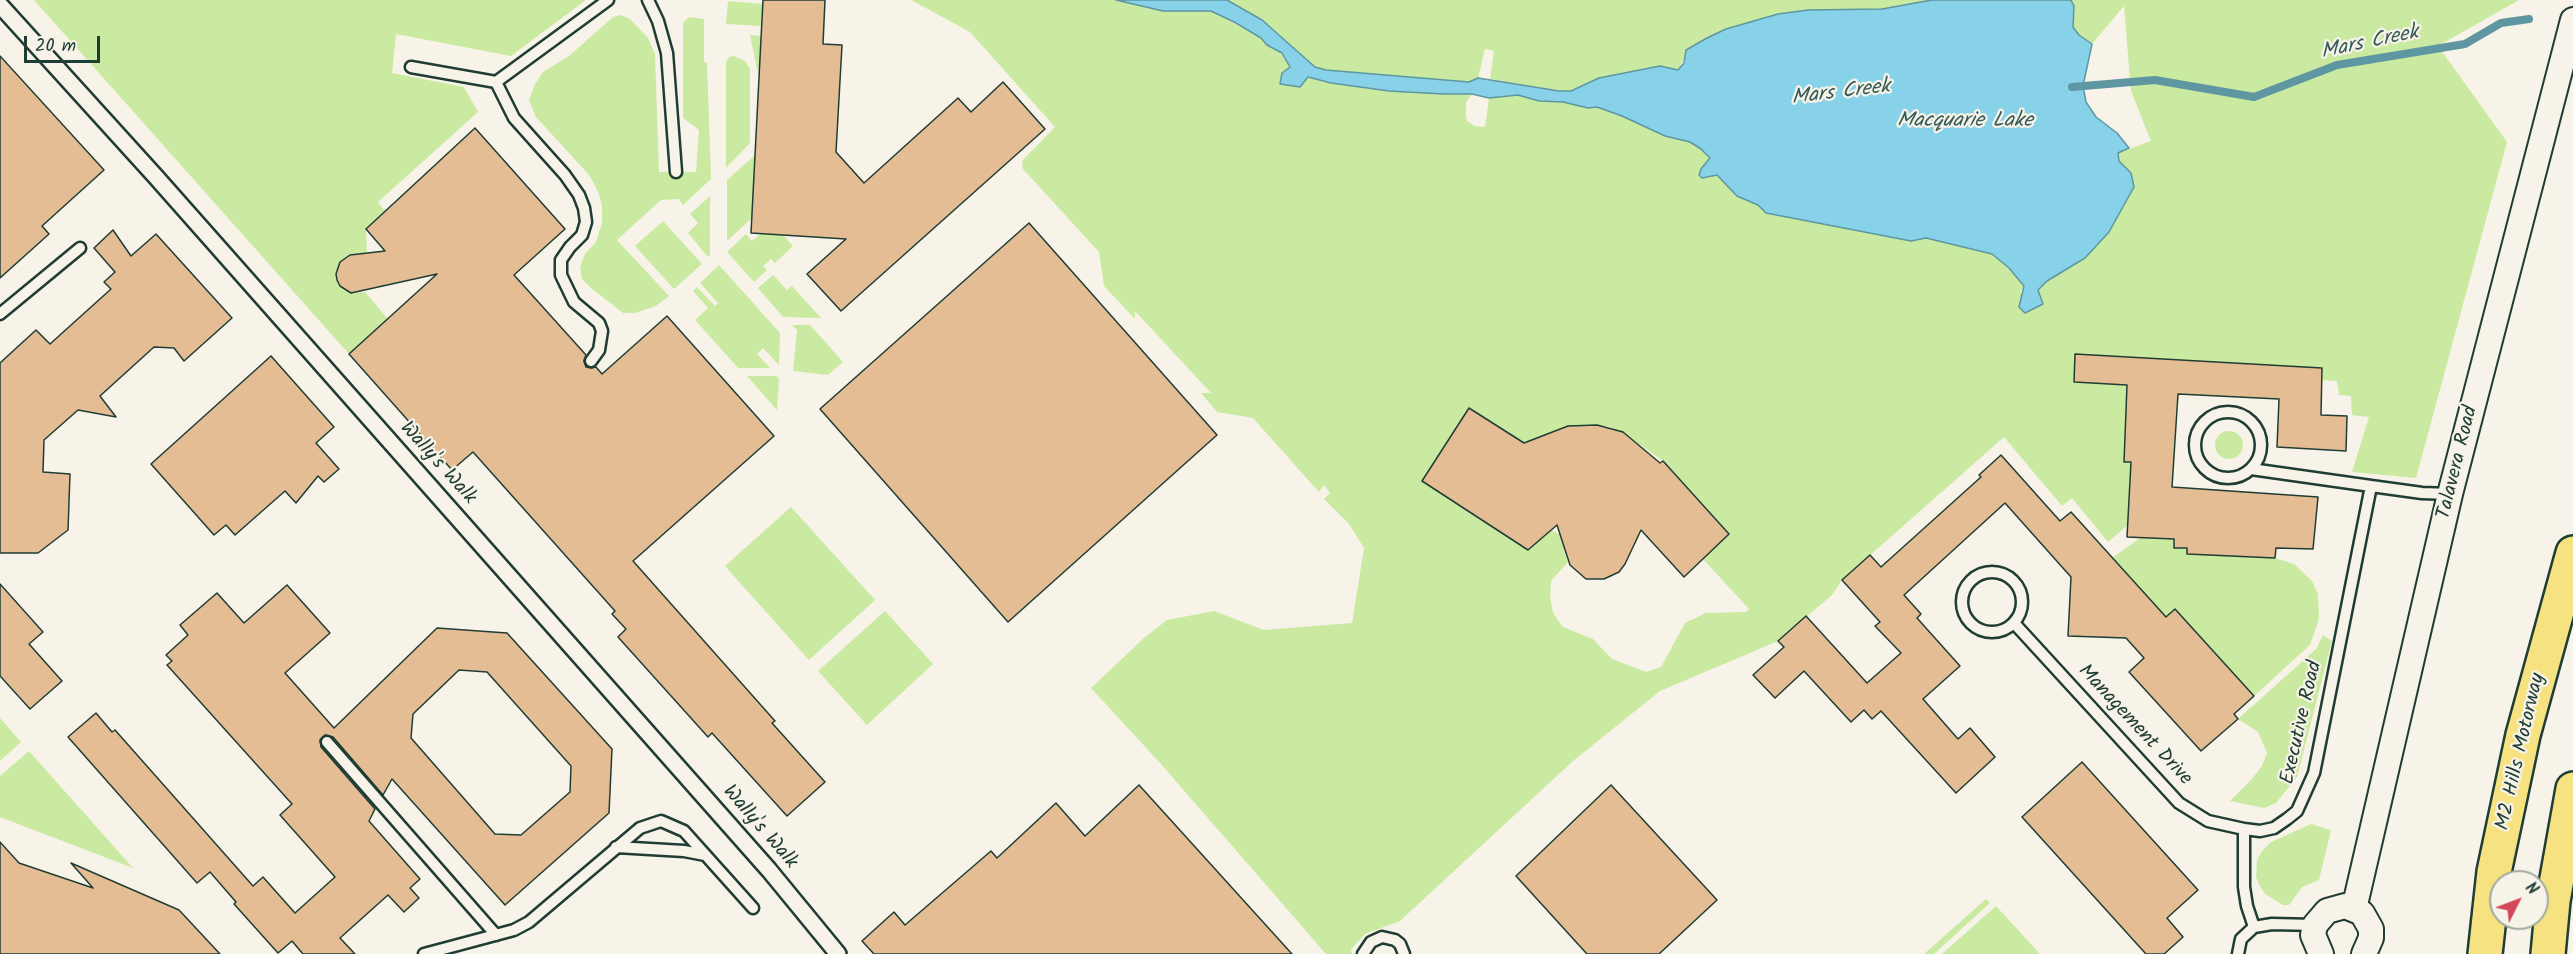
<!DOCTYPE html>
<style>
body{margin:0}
#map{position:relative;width:2573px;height:954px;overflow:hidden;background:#f7f3e8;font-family:Kalam,sans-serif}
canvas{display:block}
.north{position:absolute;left:2489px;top:870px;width:60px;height:60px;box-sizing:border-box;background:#f7f3e8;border:2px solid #a1aaa0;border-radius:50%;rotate:48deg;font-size:16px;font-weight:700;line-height:24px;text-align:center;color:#1f3d34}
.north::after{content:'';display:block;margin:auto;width:21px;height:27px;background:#d1495b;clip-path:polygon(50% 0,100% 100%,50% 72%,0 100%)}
.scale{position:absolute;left:24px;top:36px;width:76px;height:27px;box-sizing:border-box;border:3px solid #1f3d34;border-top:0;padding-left:8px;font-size:18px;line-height:21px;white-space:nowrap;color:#1f3d34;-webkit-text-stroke:4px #f7f3e8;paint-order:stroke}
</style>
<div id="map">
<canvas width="2573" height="954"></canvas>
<div class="north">N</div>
<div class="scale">20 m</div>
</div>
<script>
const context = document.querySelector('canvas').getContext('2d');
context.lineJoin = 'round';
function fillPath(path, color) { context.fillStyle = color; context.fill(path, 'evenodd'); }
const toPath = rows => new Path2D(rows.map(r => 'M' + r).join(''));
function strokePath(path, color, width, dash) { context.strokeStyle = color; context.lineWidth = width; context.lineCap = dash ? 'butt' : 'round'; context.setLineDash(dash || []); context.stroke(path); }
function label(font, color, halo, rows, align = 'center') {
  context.font = font + ' Kalam,sans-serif'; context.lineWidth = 4.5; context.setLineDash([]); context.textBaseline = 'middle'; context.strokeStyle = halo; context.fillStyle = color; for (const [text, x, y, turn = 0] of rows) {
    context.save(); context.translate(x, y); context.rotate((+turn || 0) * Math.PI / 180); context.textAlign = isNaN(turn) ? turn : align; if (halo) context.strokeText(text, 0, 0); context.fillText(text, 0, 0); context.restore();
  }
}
fillPath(toPath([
 [34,0,586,0,511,56,396,34,392,73,464,87,478,112,378,202,385,211,366,229,367,259,350,255,340,262,336,274,340,286,351,293,365,292,388,319,349,354],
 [911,0,1116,0,1211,11,1261,38,1267,45,1282,53,1290,67,1282,73,1280,84,1308,77,1331,83,1454,95,1472,94,1466,102,1466,115,1467,121,1475,126,1485,127,1489,98,1499,96,1518,95,1539,101,1563,102,1588,108,1597,107,1622,116,1665,136,1690,142,1701,149,1710,158,1708,178,1717,174,1737,196,1758,205,1766,213,1911,241,1926,238,1975,248,1992,254,2009,268,2024,286,2020,293,2038,290,2047,281,2085,258,2094,247,2131,173,2119,161,2118,153,2151,141,2131,91,2124,6,2092,44,2079,35,2073,27,2074,6,2071,0,2519,0,2438,46,2507,142,2416,478,2352,472,2369,417,2352,415,2351,396,2339,395,2337,381,2322,380,2322,368,2076,354,2075,382,2157,387,2126,417,2124,461,2131,462,2128,525,2108,542,2072,498,2062,506,2004,437,1842,580,1832,595,1778,641,1660,691,1573,761,1400,921,1365,934,1351,949,1352,954,1326,954,1161,764,1091,688,1144,638,1167,620,1214,611,1264,630,1352,623,1364,548,1349,524,1324,499,1330,493,1324,485,1319,492,1253,418,1217,412,1201,393,1211,393,1135,311,1135,319,1104,286,1099,252,1023,169,1022,161,1055,127,970,32],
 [1469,408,1577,477,1555,431,1568,426,1597,425,1611,427,1635,441,1663,461,1729,533,1703,559,1749,609,1746,612,1706,613,1685,623,1661,667,1646,672,1612,659,1593,639,1563,627,1553,613,1550,596,1551,581,1568,562,1564,551,1565,537,1551,530,1528,550,1422,481],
 [1227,0,1932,0,1882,9,1808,10,1778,14,1726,29,1685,57,1678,70,1660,66,1599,78,1571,91,1559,91,1490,79,1494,51,1485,49,1478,78,1469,82,1326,70,1315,67,1262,20],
 [728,1,763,4,762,26,726,24],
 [621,15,630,19,648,38,655,54,659,172,696,172,699,130,683,118,683,23,689,17,704,19,704,62,707,63,711,179,683,205,679,199,661,200,617,240,669,296,656,306,635,313,623,313,591,288,582,279,580,267,585,254,596,242,602,223,602,205,598,192,590,176,536,117,529,100,534,86,543,72,569,56,613,17],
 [750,35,761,36,760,70,757,69],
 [734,56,745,61,750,69,750,143,726,168,726,62,729,57],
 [755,155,752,218,727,241,727,180],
 [710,196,710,255,708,257,688,233,698,223,690,214],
 [663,221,702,264,674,289,635,246],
 [746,234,752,241,760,234,783,235,793,246,775,263,771,259,763,266,767,270,754,282,727,252],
 [719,265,780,333,779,365,763,348,757,354,770,368,738,368,695,320,708,308,693,291,697,287,715,306,718,303,700,283],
 [773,275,787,290,792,286,821,318,783,317,758,288],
 [792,325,810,325,843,362,828,375,793,371,797,330],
 [747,376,776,376,779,379,777,410],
 '2215 445a14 14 0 1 1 28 0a14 14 0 1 1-28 0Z',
 [791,507,875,600,809,660,725,566],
 [2140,538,2174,539,2174,548,2187,548,2187,554,2275,558,2294,564,2312,581,2318,594,2319,619,2310,645,2254,696,2175,609,2157,626,2112,558],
 [885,611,933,664,867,725,818,671],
 [2323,635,2332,641,2297,777,2276,803,2264,808,2230,801,2251,780,2262,766,2267,753,2258,732,2238,719,2316,649],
 [0,718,21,742,0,761],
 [29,751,133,868,0,817,0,776],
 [2311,824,2331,830,2319,880,2302,887,2289,905,2283,905,2265,894,2260,886,2256,877,2257,860,2262,851,2271,842],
 [1986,899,1990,903,1934,954,1924,954],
 [1996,906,2040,954,1942,954]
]), '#caeaa1');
const water = toPath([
 [1116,0,1227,0,1262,20,1315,67,1326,70,1469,82,1478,78,1559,91,1571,91,1599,78,1660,66,1678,70,1684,63,1686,50,1707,38,1726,29,1778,14,1808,10,1882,9,1932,0,2071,0,2074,6,2073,27,2079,35,2092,44,2083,86,2086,102,2096,117,2117,133,2129,148,2118,153,2119,161,2131,173,2134,187,2109,232,2085,258,2047,281,2038,290,2043,304,2025,313,2019,307,2024,286,2009,268,1992,254,1926,238,1911,241,1766,213,1758,205,1737,196,1717,175,1702,178,1699,175,1701,169,1710,158,1701,149,1690,142,1665,136,1622,116,1597,107,1588,108,1563,102,1539,101,1518,95,1489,98,1472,94,1443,94,1389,91,1331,83,1308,77,1300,87,1280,84,1282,73,1290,67,1282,53,1267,45,1261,38,1236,23,1211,11,1163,11,1116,0]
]);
fillPath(water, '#88d2e9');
strokePath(water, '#5e96a1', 1.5);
strokePath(toPath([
 [2072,87,2155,80,2254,97,2337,65,2465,44,2501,23,2529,19]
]), '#5e96a1', 8);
const building = toPath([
 [763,0,825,0,823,44,842,45,836,152,864,183,958,98,971,112,1003,82,1045,129,841,311,807,274,846,239,751,233,763,0],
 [0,56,104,170,42,226,49,234,0,278,0,56],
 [475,128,565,229,514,275,586,355,584,361,586,367,591,368,596,367,602,374,667,316,774,436,633,561,775,721,772,723,825,782,787,816,712,733,708,737,618,637,626,629,612,614,615,611,473,452,452,470,349,354,437,274,351,293,340,286,337,280,336,274,340,262,350,255,385,251,366,229,475,128],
 [1029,223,1217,435,1008,622,820,409,1029,223],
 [113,230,131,256,156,234,232,318,184,361,174,348,154,347,100,396,116,417,78,410,44,440,43,472,70,474,68,530,38,553,0,553,0,363,36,330,50,344,111,289,104,282,115,272,94,248,113,230],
 [2075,354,2322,368,2321,415,2347,416,2346,451,2277,447,2279,399,2178,394,2172,487,2318,497,2313,549,2276,548,2275,558,2187,554,2187,548,2174,548,2174,539,2127,537,2131,462,2124,462,2127,385,2074,382,2075,354],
 [271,356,334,427,316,443,339,469,324,482,318,476,296,503,285,491,235,535,226,525,214,535,151,464,271,356],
 [1469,408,1524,443,1568,426,1597,425,1623,432,1660,463,1663,461,1729,534,1684,577,1641,530,1625,564,1619,572,1604,579,1586,579,1570,565,1557,525,1528,550,1422,481,1469,408],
 [2001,455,2060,521,2071,512,2166,617,2175,609,2254,696,2234,714,2238,719,2201,751,2129,672,2144,658,2126,638,2068,636,2071,577,2005,503,1904,595,1921,614,1917,618,1960,666,1923,699,1958,739,1970,728,1995,757,1956,793,1881,711,1872,719,1864,710,1851,722,1804,671,1775,698,1753,675,1784,647,1778,641,1806,616,1867,683,1901,653,1875,626,1880,622,1842,580,1870,555,1881,567,1981,477,1979,475,2001,455],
 [0,584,43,632,29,644,62,681,30,709,0,676,0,584],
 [287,585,330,633,285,673,334,728,437,628,507,633,612,749,609,813,505,905,392,779,383,795,333,737,325,735,320,740,321,747,375,809,369,821,420,879,410,888,419,898,404,912,388,895,340,938,355,954,303,954,292,941,278,953,234,904,236,902,210,872,197,883,68,737,96,713,112,732,115,730,253,886,263,877,295,913,335,877,280,815,292,804,167,665,172,661,166,655,188,635,180,625,217,593,244,623,287,585],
 [459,670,487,672,571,766,570,792,521,835,495,834,411,738,413,714,459,670],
 [2082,762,2198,890,2167,918,2183,937,2164,954,2146,954,2022,817,2082,762],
 [1139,785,1292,954,874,954,862,941,894,912,905,925,991,851,997,858,1056,803,1085,836,1139,785],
 [1611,785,1717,900,1659,954,1587,954,1516,876,1611,785],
 [0,842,19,863,93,888,71,863,179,910,220,954,0,954,0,842]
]);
fillPath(building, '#e4bd95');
strokePath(building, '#1f3d34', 1.5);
const service = toPath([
 [648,0,658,21,667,53,676,172],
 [411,67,496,82],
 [0,314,80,248],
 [591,361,599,350,602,331,599,323,574,302,561,275,561,260,570,247,582,235,586,222,584,208,579,195,565,175,514,118,496,82,608,0],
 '2195 445a33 33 0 1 1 66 0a33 33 0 1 1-66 0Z',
 [2251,469,2371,486],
 '1962 602a30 30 0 1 1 60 0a30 30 0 1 1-60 0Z',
 [2014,623,2179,803,2208,821,2244,829],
 [327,742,496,935],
 [616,847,684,851,705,855],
 [2254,927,2247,906,2244,887,2244,829,2260,831,2274,828,2287,819,2297,811,2314,773,2371,486,2422,493,2450,494],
 [424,954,514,930,529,922,640,828,661,821,684,831,753,908],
 [1363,954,1371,942,1382,937,1395,940,1400,944,1404,954],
 [2238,954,2241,939,2254,927,2272,924,2315,925]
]);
const pedestrian = toPath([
 [0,5,156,177,769,870,838,954]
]);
const tertiary = toPath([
 [2354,909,2450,494,2573,20],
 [2321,954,2313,935,2315,925,2327,911,2345,906,2362,913,2371,929,2371,938,2364,954]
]);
const motorway = toPath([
 [2485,954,2494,872,2523,735,2573,553],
 [2548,954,2553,901,2573,789]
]);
strokePath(service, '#1f3d34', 15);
strokePath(pedestrian, '#1f3d34', 20);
strokePath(tertiary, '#1f3d34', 28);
strokePath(motorway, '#1f3d34', 38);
strokePath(service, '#f7f3e8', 10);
strokePath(pedestrian, '#f7f3e8', 15);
strokePath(tertiary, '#f7f3e8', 24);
strokePath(motorway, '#f7e281', 33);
label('20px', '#1f3d34', '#f7f3e8', [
 ["Talavera Road",2459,463,-76],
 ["Wally's Walk",437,464,48],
 ["Executive Road",2303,723,-77],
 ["Management Drive",2134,726,47],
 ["M2 Hills Motorway",2522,752,-77],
 ["Wally's Walk",759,828,49]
]);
label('italic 21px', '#345b58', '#f7f3e8', [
 ["Mars Creek",2370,44,-12],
 ["Mars Creek",1841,94,-7],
 ["Macquarie Lake",1965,122]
]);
</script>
